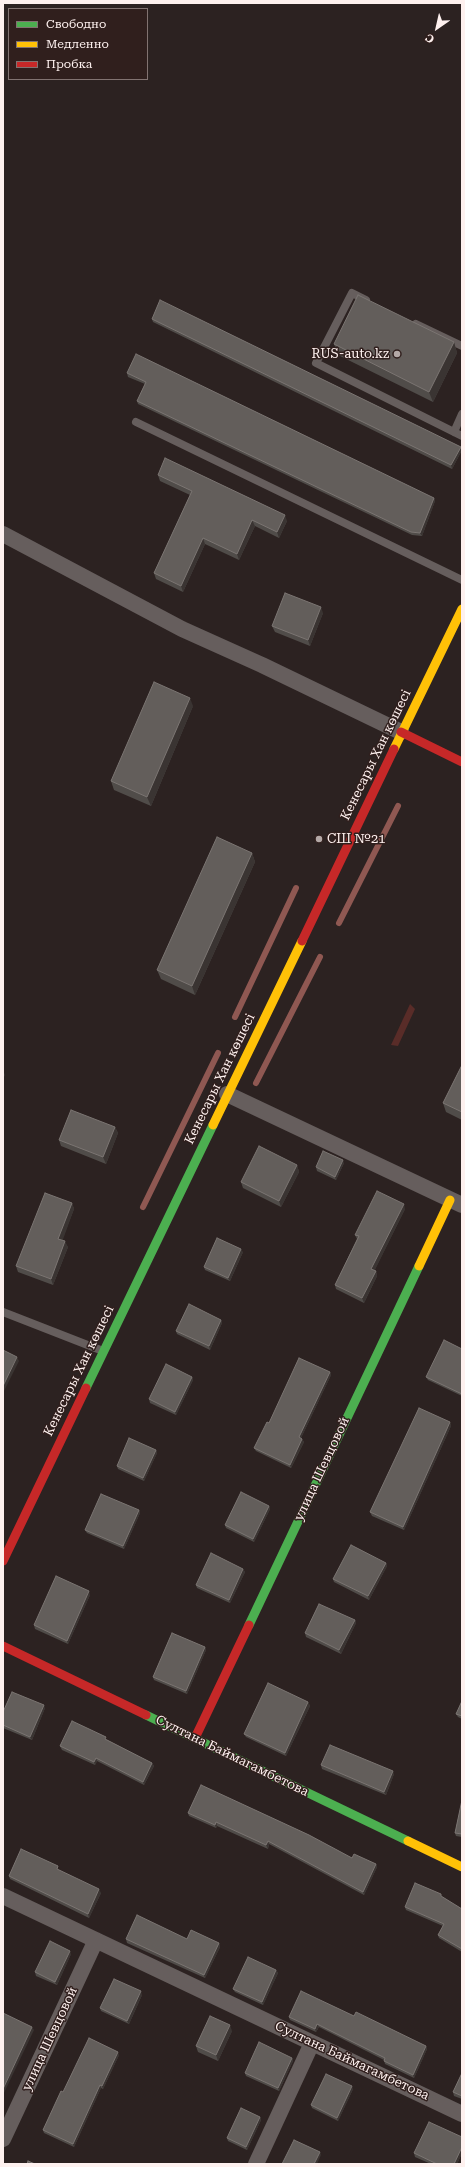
<!DOCTYPE html>
<meta charset="utf-8">
<style>
body{margin:0}
#map{position:relative;width:465px;height:2167px;overflow:hidden;background:#2c2221;font-family:"Roboto Serif",serif}
canvas{display:block}
.frame{position:absolute;inset:0;border:4px solid #fef1ef;pointer-events:none}
.legend{position:absolute;left:8px;top:8px;width:140px;height:72px;box-sizing:border-box;background:#301f1d;border:1px solid #827371;margin:0;padding:5px 7px;list-style:none;font-size:12px;color:#fef1ef}
.legend li{display:flex;align-items:center;gap:8px;height:20px}
.legend b{width:20px;border:1px solid #827371}
.north{position:absolute;left:417px;top:8px;width:40px;height:40px;-webkit-text-stroke:3px #301f1d;paint-order:stroke;rotate:214deg;font-size:11px;font-weight:700;line-height:16px;text-align:center;color:#fef1ef}
.north::after{content:'';display:block;margin:auto;width:14px;height:18px;background:#fef1ef;clip-path:polygon(50% 0,100% 100%,50% 72%,0 100%)}
</style>
<div id="map">
<canvas width="465" height="2167"></canvas>
<div class="frame"></div>
<ul class="legend">
<li><b style="height:5px;background:#4caf50"></b>Свободно</li>
<li><b style="height:5px;background:#ffc107"></b>Медленно</li>
<li><b style="height:5px;background:#c62828"></b>Пробка</li>
</ul>
<div class="north">С</div>
</div>
<script>
const context = document.querySelector('canvas').getContext('2d');
context.lineJoin = 'round';
function fillPath(path, color) { context.fillStyle = color; context.fill(path, 'evenodd'); }
const toPath = rows => new Path2D(rows.map(r => 'M' + r).join(''));
function strokePath(path, color, width, dash) { context.strokeStyle = color; context.lineWidth = width; context.lineCap = dash ? 'butt' : 'round'; context.setLineDash(dash || []); context.stroke(path); }
function label(font, color, halo, rows, align = 'center') {
  context.font = font + ' "Roboto Serif",serif'; context.lineWidth = 3; context.setLineDash([]); context.textBaseline = 'middle'; context.strokeStyle = halo; context.fillStyle = color; for (const [text, x, y, turn = 0] of rows) {
    context.save(); context.translate(x, y); context.rotate((+turn || 0) * Math.PI / 180); context.textAlign = isNaN(turn) ? turn : align; if (halo) context.strokeText(text, 0, 0); context.fillText(text, 0, 0); context.restore();
  }
}
fillPath(toPath([
 [410,1004,415,1009,398,1046,391,1045]
]), '#592c28');
strokePath(toPath([
 [339,923,398,806],
 [235,1017,296,888],
 [256,1083,320,957],
 [143,1207,218,1053]
]), '#8f5852', 6);
strokePath(toPath([
 [366,300,352,293,316,363,462,436],
 [416,324,462,346],
 [136,422,462,580],
 [454,432,462,414],
 [3,1312,103,1351]
]), '#665e5d', 8);
strokePath(toPath([
 [3,534,182,629,262,665,401,732],
 [227,1094,462,1205],
 [3,1896,462,2114],
 [3,2139,96,1940],
 [256,2164,312,2043]
]), '#665e5d', 16);
strokePath(toPath([
 [86,1388,213,1125],
 [249,1625,419,1266],
 [146,1715,408,1841]
]), '#4caf50', 9);
strokePath(toPath([
 [394,749,462,609],
 [213,1125,302,941],
 [419,1266,450,1200],
 [408,1841,462,1867]
]), '#ffc107', 9);
strokePath(toPath([
 [401,732,462,762],
 [302,941,394,749],
 [3,1561,86,1388],
 [3,1646,146,1715],
 [195,1738,249,1625]
]), '#c62828', 9);
fillPath(toPath([
 [152,319,461,447,462,450,452,469,153,322],
 [454,342,457,353,433,402,338,355,334,344],
 [127,373,434,498,435,501,422,536,412,535,138,404,137,401,145,384,128,377],
 [158,475,287,521,279,538,255,526,239,560,205,544,183,592,156,579,154,573,190,495,160,481],
 [323,613,310,646,275,632,272,626],
 [193,706,151,806,114,790,111,781],
 [252,853,255,862,195,995,161,979,157,970],
 [462,1065,462,1120,446,1112,443,1103],
 [115,1127,118,1133,106,1164,61,1146,59,1140],
 [344,1163,336,1180,317,1171,316,1167],
 [297,1165,299,1172,281,1207,243,1188,241,1182],
 [72,1203,74,1209,62,1240,68,1247,53,1285,18,1272,16,1266],
 [405,1209,374,1271,376,1271,377,1276,364,1303,336,1289,335,1285,357,1239,355,1235],
 [243,1252,230,1281,205,1270,204,1267],
 [221,1320,222,1323,210,1350,177,1334,176,1331],
 [462,1349,462,1396,428,1380,426,1377],
 [330,1372,331,1375,301,1438,302,1439,304,1442,291,1468,256,1451,254,1448,269,1423],
 [192,1377,193,1380,176,1415,150,1403,149,1399],
 [450,1422,451,1426,404,1530,372,1516,370,1512],
 [156,1450,157,1453,144,1481,118,1469,117,1466],
 [269,1506,270,1509,254,1542,226,1528,225,1525],
 [139,1510,140,1513,124,1549,87,1533,85,1530],
 [386,1563,387,1566,369,1600,334,1582,333,1579],
 [243,1569,245,1572,230,1603,197,1588,196,1585],
 [90,1595,68,1644,35,1629,34,1625],
 [355,1620,356,1623,341,1654,306,1637,305,1633],
 [205,1647,206,1650,187,1694,154,1680,153,1677],
 [462,1701,462,1719,458,1717,456,1714],
 [308,1702,310,1706,286,1756,246,1737,244,1734],
 [45,1708,32,1740,3,1728,3,1712],
 [107,1740,152,1763,154,1766,144,1785,97,1761,95,1765,62,1750,60,1746],
 [321,1765,394,1774,386,1795,322,1769],
 [462,1800,462,1837,456,1836,455,1833],
 [188,1813,376,1864,377,1867,364,1895,269,1844,268,1849,217,1826,216,1828,189,1816],
 [59,1870,101,1893,89,1918,10,1879,9,1876],
 [442,1897,462,1909,462,1952,439,1938,438,1935,443,1926,406,1910,405,1907],
 [126,1939,187,1939,219,1943,220,1947,205,1978,127,1943],
 [71,1954,57,1985,36,1976,35,1972],
 [276,1970,278,1973,263,2005,235,1992,233,1989],
 [142,1995,129,2024,101,2011,100,2008],
 [354,2016,426,2046,427,2049,414,2078,385,2064,384,2060,319,2027,316,2032,290,2020,289,2017],
 [232,2031,218,2061,198,2052,196,2046],
 [119,2055,103,2089,101,2088,74,2147,44,2133,43,2130,63,2092],
 [292,2058,293,2061,279,2091,246,2076,245,2073],
 [462,2073,462,2099,454,2096,453,2092],
 [353,2089,338,2121,312,2108,311,2105],
 [260,2117,261,2120,247,2150,228,2141,227,2138],
 [414,2153,462,2153,457,2164,431,2164,415,2157]
]), '#504c49');
fillPath(toPath([
 [454,342,457,353,433,402,429,392],
 [461,447,462,450,452,469,451,465],
 [434,498,435,501,422,536,420,533],
 [285,515,287,521,279,538,277,532],
 [252,520,255,526,239,560,237,554],
 [203,538,205,544,183,592,181,586],
 [321,607,323,613,310,646,308,640],
 [190,698,193,706,151,806,147,797],
 [252,853,255,862,195,995,192,986],
 [3,1070,5,1075,3,1079],
 [115,1127,118,1133,106,1164,103,1157],
 [343,1160,344,1163,336,1180,335,1177],
 [297,1165,299,1172,281,1207,279,1201],
 [72,1203,74,1209,61,1245,58,1239],
 [404,1204,405,1209,373,1274,371,1269],
 [65,1241,68,1247,53,1285,51,1279],
 [241,1249,243,1252,230,1281,228,1278],
 [376,1271,377,1276,364,1303,362,1298],
 [221,1320,222,1323,210,1350,209,1346],
 [17,1357,19,1361,4,1391,3,1386],
 [330,1372,331,1375,300,1440,299,1437],
 [192,1377,193,1380,176,1415,175,1412],
 [450,1422,451,1426,404,1530,403,1527],
 [302,1439,304,1442,291,1468,290,1465],
 [156,1450,157,1453,144,1481,143,1478],
 [269,1506,270,1509,254,1542,253,1539],
 [139,1510,140,1513,124,1549,123,1546],
 [386,1563,387,1566,369,1600,368,1596],
 [243,1569,245,1572,230,1603,229,1600],
 [89,1591,90,1595,68,1644,67,1641],
 [355,1620,356,1623,341,1654,339,1650],
 [205,1647,206,1650,187,1694,186,1691],
 [308,1702,310,1706,286,1756,285,1753],
 [44,1705,45,1708,32,1740,30,1737],
 [96,1758,97,1761,95,1765,94,1762],
 [152,1763,154,1766,144,1785,143,1782],
 [393,1771,394,1774,386,1795,384,1792],
 [216,1822,217,1826,216,1828,215,1825],
 [268,1841,269,1844,268,1849,266,1845],
 [376,1864,377,1867,364,1895,363,1892],
 [99,1889,101,1893,89,1918,88,1914],
 [219,1943,220,1947,205,1978,204,1975],
 [70,1951,71,1954,57,1985,55,1982],
 [276,1970,278,1973,263,2005,262,2002],
 [141,1991,142,1995,129,2024,127,2021],
 [317,2024,319,2027,316,2032,315,2029],
 [230,2025,232,2031,218,2061,216,2055],
 [32,2027,34,2030,3,2095,3,2089],
 [426,2046,427,2049,414,2078,413,2075],
 [118,2052,119,2055,103,2089,102,2086],
 [292,2058,293,2061,279,2091,278,2088],
 [100,2085,101,2088,74,2147,73,2144],
 [352,2086,353,2089,338,2121,337,2118],
 [260,2117,261,2120,247,2150,246,2147],
 [462,2147,462,2153,457,2164,454,2164],
 [320,2152,321,2155,317,2164,314,2164]
]), '#3a3432');
const building = toPath([
 [358,295,454,342,429,392,334,344,358,295],
 [160,300,461,447,451,465,152,319,160,300],
 [136,354,434,498,420,533,411,532,137,401,146,382,127,373,136,354],
 [165,458,285,515,277,532,252,520,237,554,203,538,181,586,154,573,192,491,158,475,165,458],
 [285,593,321,607,308,640,272,626,285,593],
 [154,682,190,698,147,797,111,781,154,682],
 [217,837,252,853,192,986,157,970,217,837],
 [462,1065,462,1112,443,1103,462,1065],
 [71,1110,115,1127,103,1157,59,1140,71,1110],
 [259,1146,297,1165,279,1201,241,1182,259,1146],
 [323,1151,343,1160,335,1177,316,1167,323,1151],
 [377,1191,404,1204,371,1269,376,1271,362,1298,335,1285,359,1236,355,1235,377,1191],
 [45,1193,72,1203,58,1239,65,1241,51,1279,16,1266,45,1193],
 [217,1238,241,1249,228,1278,204,1267,217,1238],
 [189,1304,221,1320,209,1346,176,1331,189,1304],
 [444,1340,462,1349,462,1394,426,1377,444,1340],
 [3,1350,17,1357,3,1386,3,1350],
 [299,1358,330,1372,299,1437,302,1439,290,1465,254,1448,267,1422,269,1423,299,1358],
 [166,1364,192,1377,175,1412,149,1399,166,1364],
 [419,1408,450,1422,403,1527,370,1512,419,1408],
 [129,1438,156,1450,143,1478,117,1466,129,1438],
 [241,1492,269,1506,253,1539,225,1525,241,1492],
 [101,1494,139,1510,123,1546,85,1530,101,1494],
 [351,1545,386,1563,368,1596,333,1579,351,1545],
 [211,1553,243,1569,229,1600,196,1585,211,1553],
 [56,1576,89,1591,67,1641,34,1625,56,1576],
 [319,1604,355,1620,339,1650,305,1633,319,1604],
 [172,1633,205,1647,186,1691,153,1677,172,1633],
 [268,1683,308,1702,285,1753,244,1734,268,1683],
 [12,1692,44,1705,30,1737,3,1725,3,1712,12,1692],
 [462,1701,462,1716,456,1714,462,1701],
 [72,1721,106,1737,105,1739,152,1763,143,1782,96,1758,94,1762,60,1746,72,1721],
 [330,1745,393,1771,384,1792,321,1765,330,1745],
 [201,1785,309,1835,352,1858,354,1854,376,1864,363,1892,268,1841,266,1845,216,1822,215,1825,188,1813,201,1785],
 [462,1800,462,1834,455,1833,462,1800],
 [21,1849,58,1866,57,1869,99,1889,88,1914,9,1876,21,1849],
 [415,1883,441,1894,441,1896,462,1909,462,1949,438,1935,444,1924,405,1907,415,1883],
 [137,1915,187,1939,191,1930,219,1943,204,1975,126,1939,137,1915],
 [50,1941,70,1951,55,1982,35,1972,50,1941],
 [248,1957,276,1970,262,2002,233,1989,248,1957],
 [114,1979,141,1991,127,2021,100,2008,114,1979],
 [301,1991,354,2016,356,2012,426,2046,413,2075,384,2061,385,2058,317,2024,315,2029,289,2017,301,1991],
 [3,2013,32,2027,3,2089,3,2013],
 [210,2016,230,2025,216,2055,196,2046,210,2016],
 [89,2038,118,2052,102,2086,100,2085,73,2144,43,2130,61,2091,63,2092,89,2038],
 [259,2042,292,2058,278,2088,245,2073,259,2042],
 [462,2073,462,2096,453,2092,462,2073],
 [326,2074,352,2086,337,2118,311,2105,326,2074],
 [241,2108,260,2117,246,2147,227,2138,241,2108],
 [429,2122,462,2137,462,2147,454,2164,437,2164,414,2153,429,2122],
 [294,2140,320,2152,314,2164,282,2164,294,2140],
 [28,2161,35,2164,27,2164,28,2161]
]);
fillPath(building, '#635e5b');
strokePath(building, '#7b7572', 1);
for (const [x, y, r, color] of [
 [397,354,4,"#b4a9a7"],
 [319,839,4,"#b4a9a7"]
]) { const dot = new Path2D(); dot.arc(x, y, r, 0, 2 * Math.PI); context.fillStyle = color; context.fill(dot); strokePath(dot, '#301f1d', 1.5); }
label('13px', '#fef1ef', '#301f1d', [
 ["RUS-auto.kz",389,354],
 ["СШ №21",327,839,"left"]
], 'right');
label('13px', '#fef1ef', '#301f1d', [
 ["Кенесары Хан көшесі",376,755,-64],
 ["Кенесары Хан көшесі",220,1079,-64],
 ["Кенесары Хан көшесі",79,1371,-64],
 ["улица Шевцовой",322,1469,-65],
 ["Султана Баймагамбетова",232,1756,26],
 ["улица Шевцовой",50,2039,-65],
 ["Султана Баймагамбетова",352,2061,25]
]);
</script>
